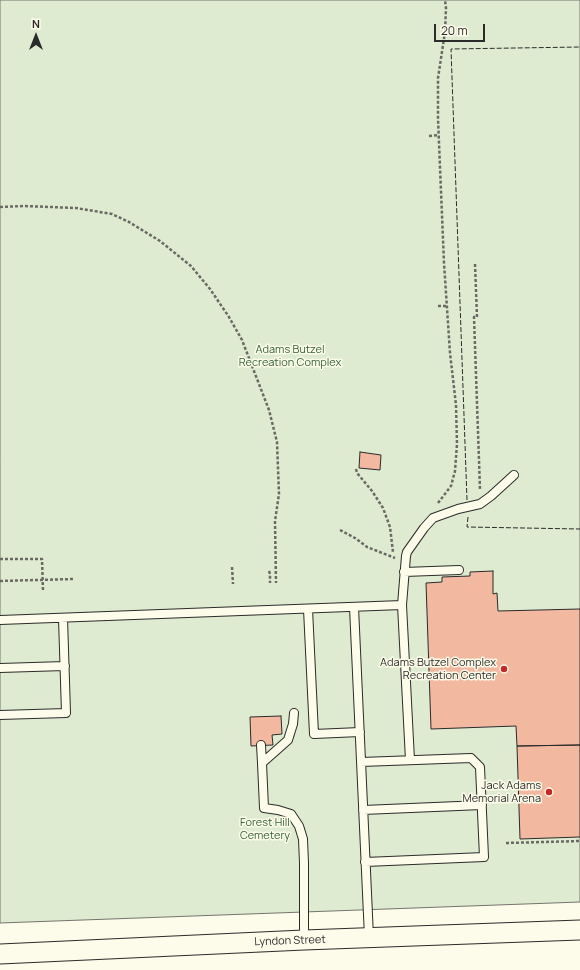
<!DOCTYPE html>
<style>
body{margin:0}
#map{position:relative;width:580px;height:970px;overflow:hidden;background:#fdfbea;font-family:Manrope,sans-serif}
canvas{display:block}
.north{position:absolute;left:16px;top:16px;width:40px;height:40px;-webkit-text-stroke:3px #fdfbea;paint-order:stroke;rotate:0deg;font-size:11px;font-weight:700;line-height:16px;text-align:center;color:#2b2b2b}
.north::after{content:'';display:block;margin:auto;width:14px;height:18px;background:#2b2b2b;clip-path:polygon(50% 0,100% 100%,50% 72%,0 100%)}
.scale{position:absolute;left:434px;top:24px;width:51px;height:18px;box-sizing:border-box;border:2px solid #2b2b2b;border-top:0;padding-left:5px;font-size:12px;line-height:14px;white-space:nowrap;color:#2b2b2b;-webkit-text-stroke:3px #fdfbea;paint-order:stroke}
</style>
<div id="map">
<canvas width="580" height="970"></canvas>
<div class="north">N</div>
<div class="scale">20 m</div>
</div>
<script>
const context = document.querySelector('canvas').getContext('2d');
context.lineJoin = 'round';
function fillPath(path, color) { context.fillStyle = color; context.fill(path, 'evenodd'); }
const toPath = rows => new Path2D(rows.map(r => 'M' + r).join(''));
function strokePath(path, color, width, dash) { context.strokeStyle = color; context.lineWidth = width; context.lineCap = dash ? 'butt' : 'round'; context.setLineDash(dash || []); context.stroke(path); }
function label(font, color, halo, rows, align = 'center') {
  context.font = font + ' Manrope,sans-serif'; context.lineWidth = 3; context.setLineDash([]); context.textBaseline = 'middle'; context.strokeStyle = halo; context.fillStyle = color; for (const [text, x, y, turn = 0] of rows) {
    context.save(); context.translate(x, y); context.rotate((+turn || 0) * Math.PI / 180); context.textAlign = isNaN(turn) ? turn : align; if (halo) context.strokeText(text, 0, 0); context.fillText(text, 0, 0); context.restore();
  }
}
const green = toPath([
 [0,0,580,0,580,902,0,923,0,0]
]);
fillPath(green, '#deebd1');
strokePath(green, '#74746e', 1);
const building = toPath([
 [360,452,381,455,380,470,359,468,360,452],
 [493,571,493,594,497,593,498,611,580,609,580,745,517,746,516,726,431,729,426,583,442,582,442,577,470,576,470,572,493,571],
 [281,716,282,734,272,735,273,745,251,746,250,717,281,716],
 [580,745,580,837,520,839,517,746,580,745]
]);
fillPath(building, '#f2b8a0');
strokePath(building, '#2b2b2b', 1);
const service = toPath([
 [404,572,459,570],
 [354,607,369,937],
 [308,609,314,734,360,732],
 [0,620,402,605],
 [0,668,65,666],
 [294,713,293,724,288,740,262,763,264,808,278,810,291,814,299,826,303,839,304,863,304,940],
 [0,715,66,713,63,618],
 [261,745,262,763],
 [410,760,402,605,406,556,407,552,424,528,433,518,458,509,480,504,491,496,514,475],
 [361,762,471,758,480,767,484,857,365,862],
 [363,810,482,805]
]);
const tertiary = toPath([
 [0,954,304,940,580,930]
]);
strokePath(service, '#2b2b2b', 10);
strokePath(tertiary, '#2b2b2b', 21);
strokePath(toPath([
 [429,136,439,135],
 [0,207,24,206,76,208,112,214,129,222,160,241,191,266,210,289,229,317,242,340,269,410,277,442,279,494,275,521,276,583],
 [475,264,477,317,474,317,480,489],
 [438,306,447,306],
 [356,469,357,473,372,491,383,508,390,527,393,552],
 [438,503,451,486,455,471,457,444,456,405,450,353,444,263,438,119,438,78,445,32,446,8,445,0],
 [340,530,355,538,367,547,395,558],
 [0,559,42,559,43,591],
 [232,567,233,584],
 [269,571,270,574,270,583],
 [0,581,73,579],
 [506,843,580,841]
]), '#6a6964', 2.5, [3, 2]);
strokePath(service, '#fdfbea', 8);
strokePath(tertiary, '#fdfbea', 19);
strokePath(toPath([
 [467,500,451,49,580,47],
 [468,517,467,527,580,529]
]), '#2b2b2b', 1, [5, 2]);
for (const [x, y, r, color] of [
 [504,669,4,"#c62828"],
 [549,792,4,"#c62828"]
]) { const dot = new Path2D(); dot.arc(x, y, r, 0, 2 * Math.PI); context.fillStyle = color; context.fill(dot); strokePath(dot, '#fdfbea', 1.5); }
label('11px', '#34623c', '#fdfbea', [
 ["Adams Butzel",290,350],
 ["Recreation Complex",290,363],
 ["Forest Hill",265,823],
 ["Cemetery",265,836]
]);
label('11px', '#2b2b2b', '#fdfbea', [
 ["Adams Butzel Complex",496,663],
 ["Recreation Center",496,676],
 ["Jack Adams",541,786],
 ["Memorial Arena",541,799]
], 'right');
label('11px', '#2b2b2b', '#fdfbea', [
 ["Lyndon Street",290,941,-2]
]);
</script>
